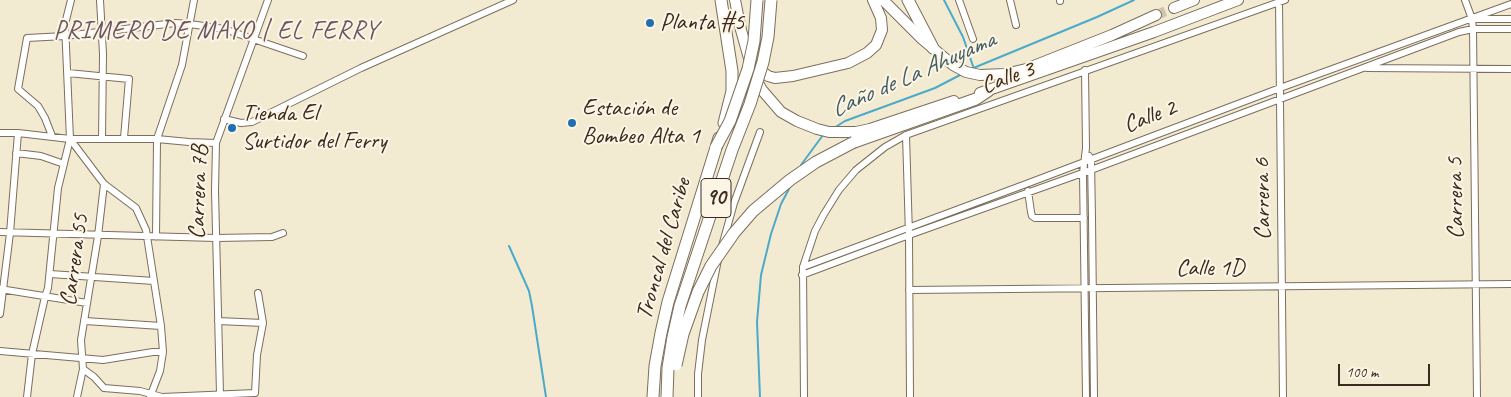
<!DOCTYPE html>
<meta charset="utf-8">
<style>
body{margin:0}
#map{position:relative;width:1511px;height:397px;overflow:hidden;background:#f3ebd1;font-family:Caveat,sans-serif}
canvas{display:block}
.scale{position:absolute;left:1338px;top:364px;width:92px;height:22px;box-sizing:border-box;border:2px solid #3b2a1e;border-top:0;padding-left:6px;font-size:15px;line-height:18px;white-space:nowrap;color:#3b2a1e;-webkit-text-stroke:4px #fcf5e5;paint-order:stroke}
</style>
<div id="map">
<canvas width="1511" height="397"></canvas>
<div class="scale">100 m</div>
</div>
<script>
const context = document.querySelector('canvas').getContext('2d');
context.lineJoin = 'round';
const toPath = rows => new Path2D(rows.map(r => 'M' + r).join(''));
function strokePath(path, color, width, dash) { context.strokeStyle = color; context.lineWidth = width; context.lineCap = dash ? 'butt' : 'round'; context.setLineDash(dash || []); context.stroke(path); }
function label(font, color, halo, rows, align = 'center') {
  context.font = font + ' Caveat,sans-serif'; context.lineWidth = 4; context.setLineDash([]); context.textBaseline = 'middle'; context.strokeStyle = halo; context.fillStyle = color; for (const [text, x, y, turn = 0] of rows) {
    context.save(); context.translate(x, y); context.rotate((+turn || 0) * Math.PI / 180); context.textAlign = isNaN(turn) ? turn : align; if (halo) context.strokeText(text, 0, 0); context.fillText(text, 0, 0); context.restore();
  }
}
strokePath(toPath([
 [944,0,963,37,973,66],
 [971,69,1097,17,1134,0],
 [834,128,845,121,935,88,962,74],
 [801,165,823,135],
 [509,246,529,291,532,306,546,397],
 [760,397,757,322,761,275,771,234,781,204,790,187]
]), '#4baaca', 2);
strokePath(toPath([
 [1156,15,1174,8]
]), '#cec4ad', 10, [10, 5]);
const street = toPath([
 [100,0,103,54,102,139],
 [959,0,973,39],
 [1010,0,1016,25],
 [1060,0,1060,1],
 [1465,0,1472,19,1473,29,1477,397],
 [1279,1,1283,397],
 [1476,19,1511,19],
 [1367,68,1511,69],
 [1085,70,1086,148,1083,173,1086,397],
 [68,73,129,79,124,138],
 [224,119,241,123,252,122,361,68,513,0],
 [0,133,18,133,70,139,157,139,189,142,216,143],
 [906,135,909,235,910,397],
 [52,136,45,118,38,106,18,89,27,38,65,36,175,23,190,24,224,29,303,56],
 [70,139,104,184,136,208,146,230,161,326,163,352,160,371,150,397],
 [16,153,41,156,64,164],
 [1089,156,1091,159,1092,218,1094,397],
 [1028,191,1031,212,1032,216,1035,218,1084,218],
 [0,232,216,238,272,237,283,233],
 [156,237,157,139,182,65,194,0],
 [722,246,734,203,760,132],
 [803,267,1026,184,1280,88,1511,4],
 [50,274,154,281],
 [802,275,909,235,1091,170,1459,32,1473,29,1511,29],
 [0,289,87,303],
 [909,290,1511,284],
 [0,314,10,233,18,133],
 [85,321,161,326],
 [218,321,263,323],
 [0,351,103,360,153,352,163,352],
 [83,369,94,377,104,388,140,391,162,397,255,393,257,355,263,323,258,293],
 [220,394,215,191,216,143,268,0],
 [27,397,32,354,45,297,48,288,58,188,70,139,65,24,71,0],
 [77,397,83,369,81,340,98,236,104,184],
 [698,397,698,374,702,340,718,260],
 [804,397,803,267,815,231,824,214,839,190,856,170,885,147,906,135,1285,0]
]);
const primary = toPath([
 [735,0,741,30,750,62],
 [883,0,922,39,953,65,966,72,980,75,1005,74,1026,69,1112,35,1156,15],
 [1174,8,1194,0],
 [755,66,768,76,775,78,793,76,848,63,867,53,876,45,882,30,881,18,873,0],
 [754,76,762,90,781,112,797,121,817,129,829,132,856,132,870,129,954,101],
 [980,93,1154,32,1238,0]
]);
const highway = toPath([
 [721,0,732,71,732,91,724,123],
 [908,0,933,48],
 [854,142,976,99,988,91],
 [653,397,655,366,661,333,668,302,719,138]
]);
strokePath(street, '#7b6e5d', 8);
strokePath(primary, '#7b6e5d', 12);
strokePath(highway, '#7b6e5d', 13);
strokePath(street, '#fff', 6);
strokePath(primary, '#fff', 10);
strokePath(highway, '#fff', 11);
const highwayBridge = toPath([
 [716,147,730,121,748,69,754,41,757,0],
 [676,365,683,334,698,292,711,266,734,233,753,211,790,180,816,162,854,142],
 [667,397,668,368,673,337,680,306,732,150,750,104,763,62,768,37,771,0]
]);
strokePath(highwayBridge, '#7b6e5d', 13, []);
strokePath(highwayBridge, '#fff', 11);
for (const [x, y, r, color] of [
 [650,23,5,"#1f6fb2"],
 [572,123,5,"#1f6fb2"],
 [232,128,5,"#1f6fb2"]
]) { const dot = new Path2D(); dot.arc(x, y, r, 0, 2 * Math.PI); context.fillStyle = color; context.fill(dot); strokePath(dot, '#fcf5e5', 2); }
for (const [x, y, w] of [
 [716,198,30]
]) { const box = new Path2D(); box.roundRect(x - w / 2, y - 19.5, w, 39, 4); context.fillStyle = '#fcf5e5'; context.fill(box); strokePath(box, '#3b2a1e', 1); }
label('bold 22px', '#3b2a1e', null, [
 ["90",716,198]
]);
label('24px', '#3b2a1e', '#fcf5e5', [
 ["Planta #5",660,23],
 ["Estación de",582,109],
 ["Bombeo Alta 1",582,137],
 ["Tienda El",242,114],
 ["Surtidor del Ferry",242,142]
], 'left');
label('24px', '#3b2a1e', '#fcf5e5', [
 ["Calle 3",1008,78,-20],
 ["Calle 2",1150,117,-21],
 ["Carrera 7B",199,192,-88],
 ["Carrera 5",1456,198,-91],
 ["Carrera 6",1263,199,-91],
 ["Troncal del Caribe",664,249,-74],
 ["Carrera 55",75,260,-82],
 ["Calle 1D",1210,269]
]);
context.letterSpacing = '1px';
label('25px', '#6b5761', '#fcf5e5', [
 ["PRIMERO DE MAYO | EL FERRY",216,31]
]);
context.letterSpacing = '0px';
label('italic 25px', '#415d63', '#fcf5e5', [
 ["Caño de La Ahuyama",913,75,-24]
]);
</script>
